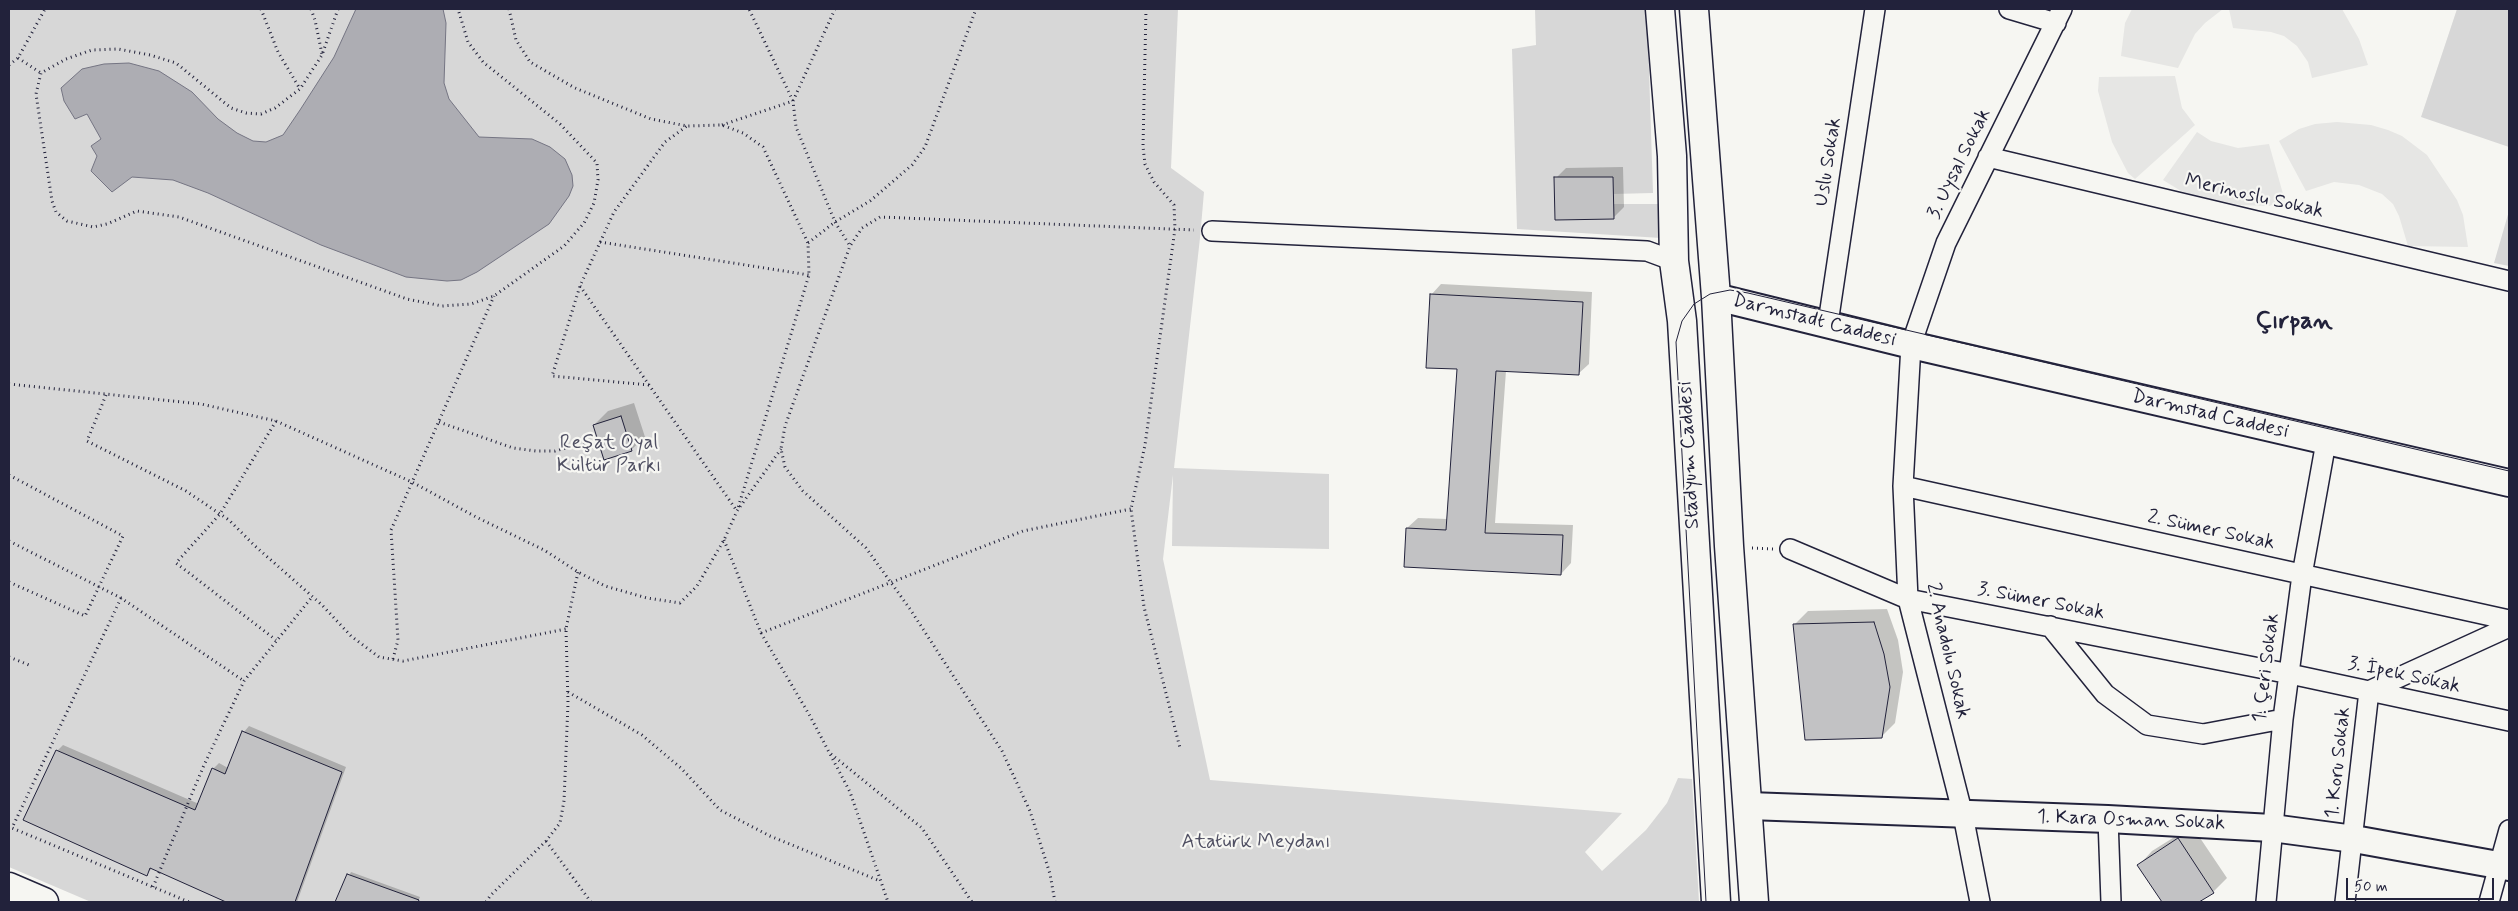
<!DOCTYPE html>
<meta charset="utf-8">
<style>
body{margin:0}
#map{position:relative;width:2518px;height:911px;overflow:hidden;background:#f6f6f2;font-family:Mynerve,sans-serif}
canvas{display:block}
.frame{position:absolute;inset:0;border:10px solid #22223b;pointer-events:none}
.scale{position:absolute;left:2346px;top:878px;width:148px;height:22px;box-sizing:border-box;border:2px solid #22223b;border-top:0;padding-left:6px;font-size:15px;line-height:18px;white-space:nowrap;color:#22223b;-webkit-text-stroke:4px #f6f6f2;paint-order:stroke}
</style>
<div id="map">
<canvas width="2518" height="911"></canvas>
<div class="frame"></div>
<div class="scale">50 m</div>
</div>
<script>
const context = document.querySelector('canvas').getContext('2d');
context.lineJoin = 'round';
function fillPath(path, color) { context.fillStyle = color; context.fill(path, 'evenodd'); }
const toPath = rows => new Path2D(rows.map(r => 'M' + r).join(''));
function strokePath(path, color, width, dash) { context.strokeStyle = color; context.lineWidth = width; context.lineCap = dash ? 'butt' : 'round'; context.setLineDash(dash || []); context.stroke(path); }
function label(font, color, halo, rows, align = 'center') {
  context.font = font + ' Mynerve,sans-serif'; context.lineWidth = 4.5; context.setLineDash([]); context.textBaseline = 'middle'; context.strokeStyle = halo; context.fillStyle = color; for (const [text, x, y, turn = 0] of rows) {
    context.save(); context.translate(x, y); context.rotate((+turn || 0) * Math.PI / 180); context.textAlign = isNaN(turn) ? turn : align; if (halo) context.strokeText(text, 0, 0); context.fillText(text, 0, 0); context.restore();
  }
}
fillPath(toPath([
 [2132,9,2223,9,2205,23,2195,34,2178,68,2121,56,2125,23],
 [2229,9,2342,9,2359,39,2368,65,2312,78,2308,62,2297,46,2284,36,2271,32,2233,28],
 [2175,76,2182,108,2195,125,2135,179,2128,173,2112,142,2098,91,2099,77],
 [2337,122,2371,125,2388,130,2402,136,2427,155,2457,200,2463,215,2468,247,2408,246,2399,216,2393,204,2382,194,2359,185,2334,182,2306,191,2279,141,2299,129,2315,124],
 [2197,132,2211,141,2238,148,2269,144,2285,201,2269,206,2240,205,2195,196,2181,191,2163,180]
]), '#e6e6e4');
fillPath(toPath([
 [9,9,1178,9,1171,168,1204,192,1200,238,1174,468,1329,474,1329,549,1172,546,1173,475,1163,559,1210,780,1622,813,1585,852,1602,871,1646,830,1667,803,1678,778,1692,779,1699,902,91,902,9,867],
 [1535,9,1647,9,1653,193,1613,194,1614,204,1658,204,1661,238,1517,229,1512,49,1536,45],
 [2457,9,2509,9,2509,147,2421,117],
 [2509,211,2509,266,2494,263]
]), '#d7d7d7');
const water = toPath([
 [356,9,443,9,446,23,444,83,449,99,479,137,532,139,550,147,565,159,572,175,573,186,569,196,549,224,477,272,461,280,447,281,406,277,321,245,208,193,173,180,132,177,112,192,91,171,97,156,91,146,101,139,87,114,75,119,64,101,61,88,82,69,104,64,129,63,159,71,192,92,218,119,237,133,253,141,266,142,283,135,300,110,334,57,356,9]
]);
fillPath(water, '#adadb3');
strokePath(water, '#757583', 1);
fillPath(toPath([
 [1623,167,1624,207,1613,218,1556,178,1566,168],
 [1441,284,1592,292,1589,364,1578,374,1506,371,1495,523,1573,525,1571,563,1561,574,1407,528,1418,518,1448,519,1458,368,1431,295],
 [634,403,645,437,631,450,594,425,608,411],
 [1887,609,1898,640,1903,672,1895,723,1881,737,1794,625,1808,611],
 [249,726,346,767,297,902,229,902,153,867,147,874,57,751,63,745,199,804,214,768,219,763,228,768,244,732],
 [2192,826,2227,878,2213,892,2197,902,2163,902,2139,865,2152,851],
 [351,872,420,897,418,902,336,902]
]), '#0003');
const building = toPath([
 [1554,177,1613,177,1614,219,1555,220,1554,177],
 [1430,294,1583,302,1579,375,1496,371,1485,533,1563,535,1561,575,1404,567,1406,528,1446,530,1457,369,1426,368,1430,294],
 [621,416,632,451,604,460,593,425,621,416],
 [1874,622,1884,654,1890,687,1882,738,1805,740,1793,624,1874,622],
 [242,731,342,772,295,902,226,902,150,868,147,876,23,820,56,750,195,810,212,768,225,774,242,731],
 [2178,838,2214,893,2199,902,2162,902,2137,865,2178,838],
 [347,874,419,900,418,902,335,902,347,874]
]);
fillPath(building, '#c2c2c4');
strokePath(building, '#22223b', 1);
const street = toPath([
 [2009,9,2056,23],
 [1988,157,2509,281],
 [1212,231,1647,251,1674,261],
 [1828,323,1875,9],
 [1903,486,2509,620],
 [1790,549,1908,599,2290,674,2509,721],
 [2050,626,2105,694,2147,725,2203,734,2283,719],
 [2108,819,2111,902],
 [1980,902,1963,815,1908,599,1903,486,1911,345,1946,243,2062,9],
 [2266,902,2283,719,2302,575,2326,442],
 [2345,902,2369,691,2509,627],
 [2489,902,2509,830]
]);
const secondary = toPath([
 [1716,297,1911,345,2509,483],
 [1749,806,2108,819,2272,828,2354,839,2509,867]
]);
const primary = toPath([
 [1660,9,1672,156,1674,261,1682,321,1716,902],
 [1694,9,1716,297,1729,546,1754,902],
 [9,887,44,902]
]);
strokePath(street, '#22223b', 22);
strokePath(secondary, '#22223b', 30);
strokePath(primary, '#22223b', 31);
strokePath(toPath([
 [261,9,278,52,300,89],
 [311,9,315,20,322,54],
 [338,9,322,55,300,89,275,108,261,114,246,113,231,108,176,63,150,55,118,49,92,50,66,59,41,73,36,94,52,201,56,212,67,221,93,227,107,224,137,211,179,217,407,299,442,306,471,304,494,296,564,246,584,223,594,203,598,180,597,163,560,124,483,62,468,42,458,9],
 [509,9,516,40,530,62,575,88,651,119,687,126,722,125,743,133,763,147,808,243,809,275,738,508],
 [835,9,793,101,796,127,835,222,850,246],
 [1146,9,1143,147,1145,164,1154,182,1174,205,1175,229,1145,445,1131,509,1144,607,1180,748],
 [18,58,41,73],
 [9,65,18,58,45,9],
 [722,125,793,101,749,9],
 [600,242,809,275],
 [808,243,835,222,870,201,912,165,925,147,976,9],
 [580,286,737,511],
 [9,384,201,404,276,421,412,482,476,517,544,550,578,572,605,586,647,598,680,603,697,586,724,540,737,511,781,449],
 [649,385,552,376,580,286,614,212,665,142,687,126],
 [106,395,87,441,186,491,229,520,255,546,322,605,351,636,379,657,403,661,566,629],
 [276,421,220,514,176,563,276,640],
 [439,422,513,448,536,451,555,451,591,441],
 [9,475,123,536,85,616,9,582],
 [724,540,761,633,810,716,850,792,888,902],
 [9,541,121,598,244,681],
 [1752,548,1773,549],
 [121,598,12,828,189,902],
 [761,633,1023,531,1131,509],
 [9,657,29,665],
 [393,659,398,640,391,530,494,296],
 [568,692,642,735,682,769,720,810,770,836,880,881],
 [831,754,922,828,972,902],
 [546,841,591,902],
 [153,887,204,765,244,681,312,597],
 [486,902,490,896,546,841,560,823,564,801,568,703,566,629,578,572],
 [1055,902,1050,874,1030,811,1002,751,910,609,866,548,803,491,785,467,781,449,785,426,850,246,862,228,880,217,1194,230]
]), '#22223b', 3, [1, 4]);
strokePath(street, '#f6f6f2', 19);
strokePath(secondary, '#f6f6f2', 26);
strokePath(primary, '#f6f6f2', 28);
strokePath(toPath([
 [1706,902,1676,342,1682,321,1694,304,1710,294,1730,290,1748,293,2509,471]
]), '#22223b', 1);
label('20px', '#22223b', '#f6f6f2', [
 ["Uslu Sokak",1829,162,-81],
 ["3. Uysal Sokak",1960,164,-64],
 ["Merinoslu Sokak",2254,197,13],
 ["Darmstadt Caddesi",1814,321,14],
 ["Darmstad Caddesi",2210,415,13],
 ["Stadyum Caddesi",1690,455,-93],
 ["2. Sümer Sokak",2211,531,12],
 ["3. Sümer Sokak",2041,602,11],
 ["2. Anadolu Sokak",1947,651,77],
 ["1. Çeri Sokak",2267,668,-83],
 ["3. İpek Sokak",2404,676,12],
 ["1. Koru Sokak",2339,763,-84],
 ["1. Kara Osman Sokak",2131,821,2]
]);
label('20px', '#4f4f62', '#f6f6f2', [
 ["Reşat Oyal",609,444],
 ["Kültür Parkı",609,467],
 ["Atatürk Meydanı",1256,843]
]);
label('bold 25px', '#22223b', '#f6f6f2', [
 ["Çırpan",2294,323]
]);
</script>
